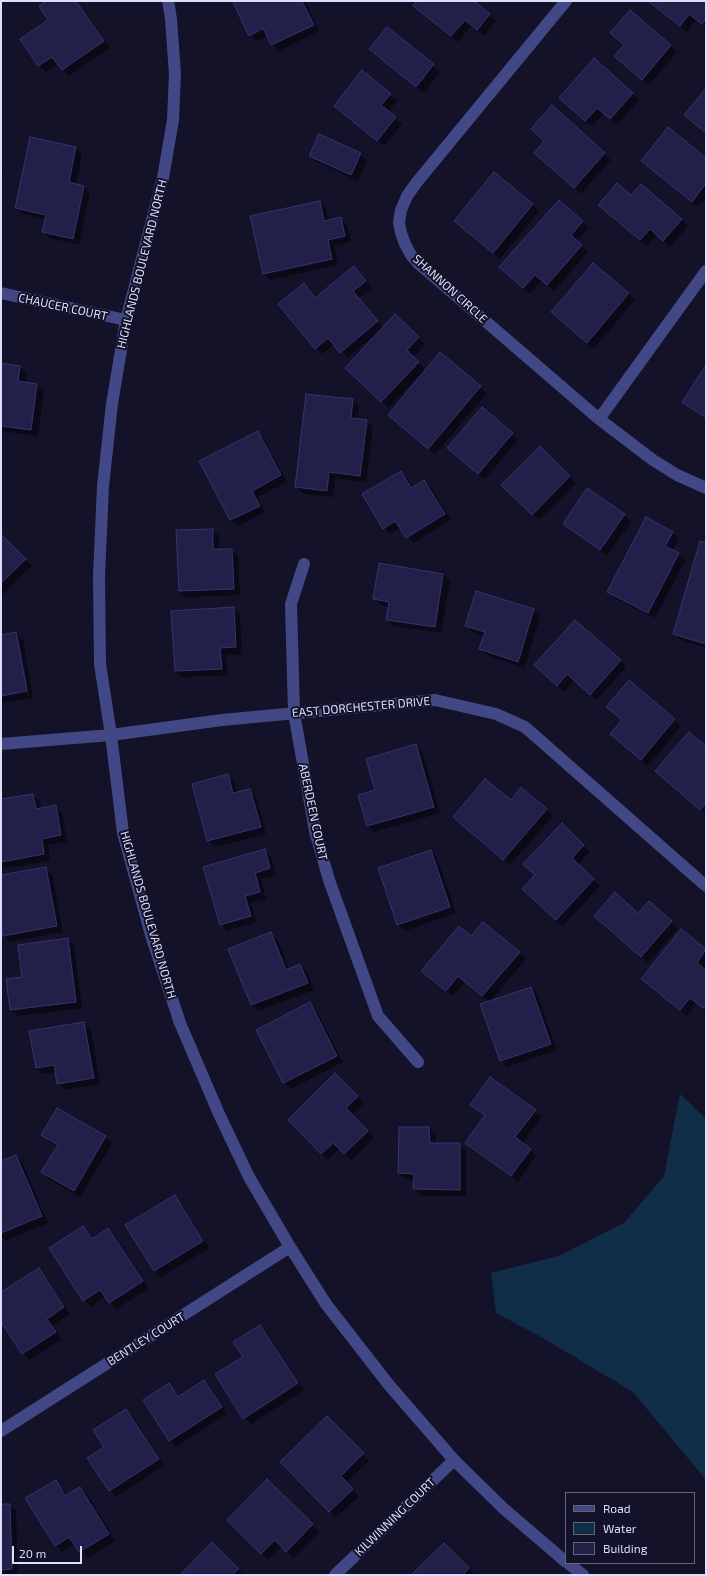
<!DOCTYPE html>
<style>
body{margin:0}
#map{position:relative;width:707px;height:1576px;overflow:hidden;background:#131229;font-family:"Exo 2",sans-serif}
canvas{display:block}
.frame{position:absolute;inset:0;border:2px solid #dcdefd;pointer-events:none}
.legend{position:absolute;left:565px;top:1492px;width:130px;height:72px;box-sizing:border-box;background:#131229;border:1px solid #63647e;margin:0;padding:5px 7px;list-style:none;font-size:12px;color:#dcdefd}
.legend li{display:flex;align-items:center;gap:8px;height:20px}
.legend b{width:20px;border:1px solid #63647e}
.scale{position:absolute;left:12px;top:1546px;width:70px;height:18px;box-sizing:border-box;border:2px solid #dcdefd;border-top:0;padding-left:5px;font-size:12px;line-height:14px;white-space:nowrap;color:#dcdefd;-webkit-text-stroke:3px #131229;paint-order:stroke}
</style>
<div id="map">
<canvas width="707" height="1576"></canvas>
<div class="frame"></div>
<ul class="legend">
<li><b style="height:5px;background:#414885"></b>Road</li>
<li><b style="height:11px;background:#112e49"></b>Water</li>
<li><b style="height:11px;background:#222049"></b>Building</li>
</ul>
<div class="scale">20 m</div>
</div>
<script>
const context = document.querySelector('canvas').getContext('2d');
context.lineJoin = 'round';
function fillPath(path, color) { context.fillStyle = color; context.fill(path, 'evenodd'); }
const toPath = rows => new Path2D(rows.map(r => 'M' + r).join(''));
function strokePath(path, color, width, dash) { context.strokeStyle = color; context.lineWidth = width; context.lineCap = dash ? 'butt' : 'round'; context.setLineDash(dash || []); context.stroke(path); }
function label(font, color, halo, rows, align = 'center') {
  context.font = font + ' "Exo 2",sans-serif'; context.lineWidth = 4; context.setLineDash([]); context.textBaseline = 'middle'; context.strokeStyle = halo; context.fillStyle = color; for (const [text, x, y, turn = 0] of rows) {
    context.save(); context.translate(x, y); context.rotate((+turn || 0) * Math.PI / 180); context.textAlign = isNaN(turn) ? turn : align; if (halo) context.strokeText(text, 0, 0); context.fillText(text, 0, 0); context.restore();
  }
}
fillPath(toPath([
 [680,1094,706,1119,706,1480,633,1392,543,1338,496,1313,491,1273,559,1256,624,1223,664,1176]
]), '#112e49');
fillPath(toPath([
 [48,1,77,1,110,48,69,76,58,63,46,72,39,66,21,39,49,20],
 [237,1,305,1,319,31,279,51,272,44,268,36,256,41,250,35],
 [267,25,268,27,251,36,251,33],
 [419,1,473,1,496,21,484,36,472,25,458,42,421,12],
 [648,1,706,1,706,28,696,20,687,32],
 [630,11,677,52,649,85,622,63],
 [387,28,440,72,423,93,370,49],
 [594,60,639,100,617,125,604,113,592,126,567,104],
 [390,95,397,101,388,112,402,124,384,146,335,106],
 [552,107,611,160,581,194,541,159],
 [320,135,360,154,367,161,358,181,317,162,310,156],
 [31,138,76,148,82,154,76,185,84,186,90,193,79,245,50,238,43,232,46,219,23,214,16,207],
 [706,159,706,198,698,207,649,167],
 [1,172,3,174,1,183],
 [641,185,688,226,670,247,657,235,647,246,606,212,632,196],
 [319,202,326,209,328,221,340,218,347,225,351,242,334,246,338,265,270,280,264,273],
 [532,204,539,211,500,259,455,221],
 [582,222,589,228,577,241,588,252,554,291,542,280,530,294,507,274],
 [593,264,635,300,594,349,552,312],
 [360,274,372,288,359,298,383,328,395,316,425,344,413,357,425,369,389,408,353,374,374,338,373,337,347,358,334,344,322,354,316,348,304,284,316,299],
 [440,354,487,394,435,454,396,421],
 [1,364,20,367,26,373,25,383,37,385,44,392,38,436,1,431],
 [706,367,706,419,690,408,683,402],
 [353,400,359,407,358,420,366,421,373,427,366,482,335,478,333,497,303,494,296,487],
 [258,432,264,439,287,482,258,497,265,512,238,526,231,520,201,462],
 [512,434,518,440,485,479,455,454],
 [540,447,576,483,539,520,503,485],
 [401,472,407,478,413,488,424,481,431,487,451,520,413,543,407,537,401,528,390,534,384,528],
 [624,515,631,522,607,556,571,530,564,524],
 [213,530,219,536,219,550,232,550,238,556,240,595,186,597,179,591],
 [672,532,679,539,672,551,678,554,685,561,655,618,615,598,609,592],
 [1,535,32,566,1,596],
 [706,544,706,643,680,635,680,637,706,645,706,648,681,640,674,634],
 [380,564,443,575,450,581,441,633,394,626,387,619,389,607,381,605,374,599],
 [233,608,240,614,242,654,226,655,228,675,182,677,176,671],
 [534,610,540,617,524,668,487,655,480,649,484,636,473,632,466,626],
 [16,633,23,640,33,698,1,703,1,636],
 [17,639,19,639,29,696,27,696],
 [620,661,626,667,597,700,574,680,564,692,542,672],
 [629,681,681,726,648,766,618,740,622,721,614,713],
 [416,746,422,752,440,813,374,832,368,825],
 [706,748,706,814,663,778],
 [227,776,234,782,237,793,250,790,256,797,266,834,215,847,208,840],
 [33,795,40,802,41,809,55,806,62,813,67,842,48,845,50,861,1,869,1,800],
 [511,802,546,809,553,816,510,865,461,823],
 [584,845,590,852,578,865,600,886,563,926,530,895],
 [264,850,271,857,276,875,261,879,266,899,251,903,257,922,227,931,221,924],
 [431,851,437,858,456,913,405,931,398,924],
 [45,868,52,874,63,932,10,942,4,935,1,921,1,876],
 [649,902,678,929,648,963,602,922,638,914],
 [681,931,706,951,706,966,703,969,706,971,706,1011,697,1004,687,1016,642,979],
 [271,934,278,940,289,970,300,965,307,972,314,990,258,1011,252,1005,230,950],
 [471,938,519,953,526,959,490,1002,531,988,537,994,557,1050,507,1067,501,1060,489,1002,465,982,453,996,429,977],
 [68,939,74,946,82,1008,18,1016,11,1010,7,980,23,977],
 [310,1003,316,1010,343,1062,291,1089,284,1083,257,1030],
 [84,1023,91,1029,100,1084,65,1090,58,1084,56,1072,43,1074,36,1068],
 [335,1074,364,1103,352,1115,374,1138,351,1160,340,1148,328,1160,289,1120],
 [471,1104,535,1111,541,1117,522,1144,536,1156,518,1182,473,1149,467,1143,486,1117],
 [429,1128,436,1135,436,1144,459,1144,466,1151,466,1196,421,1196,414,1189,414,1180,406,1179,399,1173],
 [43,1135,105,1137,112,1143,80,1197,49,1179,43,1172,58,1147,49,1142],
 [16,1156,22,1162,48,1223,5,1241,1,1237,1,1162],
 [174,1196,181,1203,209,1248,161,1277,155,1271,127,1225],
 [83,1227,93,1239,108,1229,115,1236,149,1288,116,1309,106,1296,91,1307,84,1300],
 [38,1269,45,1276,70,1314,53,1326,62,1339,29,1360,23,1353,1,1320,1,1294],
 [260,1326,267,1333,304,1390,251,1424,244,1418,244,1357],
 [204,1381,210,1387,227,1414,176,1447,170,1440,169,1384,179,1397],
 [126,1410,133,1417,164,1465,116,1497,110,1490,105,1447],
 [327,1417,369,1461,346,1483,359,1496,336,1518,281,1462],
 [55,1481,67,1496,80,1488,87,1494,115,1541,87,1558,75,1544,62,1552,55,1545],
 [267,1481,319,1532,293,1558,282,1546,268,1560,228,1520],
 [1,1505,9,1505,16,1511,18,1575,1,1575],
 [212,1544,244,1575,181,1575],
 [444,1544,475,1575,412,1575]
]), '#0007');
const building = toPath([
 [47,1,76,1,104,41,62,70,52,57,38,66,20,39,48,20,39,6,47,1],
 [235,1,302,1,314,25,271,45,263,28,249,36,233,2,235,1],
 [417,1,474,1,490,14,477,30,465,20,451,36,413,6,417,1],
 [648,1,706,1,706,19,702,24,689,14,680,26,648,1],
 [630,10,671,45,642,80,614,56,624,45,610,33,630,10],
 [387,27,434,64,416,87,369,49,387,27],
 [594,58,633,93,610,119,597,108,585,121,559,98,594,58],
 [362,70,391,94,381,105,396,117,377,141,334,106,362,70],
 [706,88,706,133,684,115,706,88],
 [552,105,605,153,574,188,534,153,544,141,531,129,552,105],
 [668,127,706,158,706,183,692,202,641,161,668,127],
 [319,134,361,153,351,175,309,156,319,134],
 [30,137,76,147,69,182,84,186,73,239,42,232,46,215,15,208,30,137],
 [494,172,533,204,493,253,454,221,494,172],
 [617,183,631,195,641,184,682,219,663,241,650,229,640,240,598,205,617,183],
 [559,200,583,221,571,235,582,245,547,285,535,275,523,288,499,267,559,200],
 [320,201,324,221,341,217,345,236,328,240,332,259,263,274,250,216,320,201],
 [593,263,629,293,587,343,551,312,593,263],
 [354,266,366,281,353,291,378,321,340,353,328,338,315,349,278,304,304,283,315,298,354,266],
 [395,314,419,337,407,350,419,362,381,402,345,368,395,314],
 [440,352,481,386,428,449,388,415,440,352],
 [1,363,20,366,18,381,37,384,31,430,1,426,1,363],
 [706,365,706,418,682,402,706,365],
 [306,394,353,399,351,418,367,420,360,476,329,472,327,491,295,487,306,394],
 [482,407,513,433,478,474,447,448,482,407],
 [258,431,281,475,252,491,260,506,230,520,199,461,258,431],
 [540,446,570,476,532,515,501,485,540,446],
 [401,471,411,488,424,480,445,514,406,538,395,521,383,529,362,494,401,471],
 [587,488,625,514,600,550,563,524,587,488],
 [646,517,673,532,665,546,679,553,648,613,607,592,646,517],
 [213,529,213,549,232,549,234,589,179,591,176,530,213,529],
 [1,534,26,559,1,583,1,534],
 [700,541,706,543,706,644,673,634,700,541],
 [379,563,443,574,435,627,386,620,389,602,373,599,379,563],
 [476,591,534,609,518,662,479,649,485,632,465,626,476,591],
 [234,607,236,647,220,648,222,669,175,671,171,611,234,607],
 [575,620,621,660,590,695,567,674,557,686,534,665,575,620],
 [16,632,27,691,1,696,1,635,16,632],
 [629,680,675,719,641,760,610,734,622,720,606,707,629,680],
 [689,732,706,746,706,803,700,810,655,771,689,732],
 [416,744,434,807,367,826,358,795,375,790,366,759,416,744],
 [228,774,233,793,250,789,261,827,207,841,192,784,228,774],
 [485,779,511,800,521,787,547,809,503,860,453,817,485,779],
 [33,794,36,809,56,805,61,835,42,839,44,854,1,862,1,799,33,794],
 [562,823,584,845,572,858,594,879,556,920,522,889,535,875,523,864,562,823],
 [265,849,270,868,255,873,260,892,245,896,251,916,220,925,203,867,265,849],
 [431,850,450,907,397,925,378,868,431,850],
 [46,867,57,926,3,936,1,927,1,875,46,867],
 [615,892,638,913,649,901,672,921,641,957,594,916,615,892],
 [483,922,520,952,482,996,458,976,446,991,421,971,459,926,471,936,483,922],
 [681,929,706,949,697,963,706,970,706,1004,703,1008,690,998,680,1010,641,979,681,929],
 [271,932,286,970,300,964,308,983,251,1005,228,949,271,932],
 [68,938,76,1002,10,1010,6,979,22,977,18,945,68,938],
 [531,987,551,1044,500,1061,480,1004,531,987],
 [310,1002,337,1056,283,1083,256,1030,310,1002],
 [84,1022,94,1078,57,1084,54,1065,36,1068,29,1031,84,1022],
 [335,1073,358,1096,346,1108,368,1131,344,1154,333,1143,321,1154,288,1120,335,1073],
 [490,1077,536,1110,515,1137,531,1149,511,1176,465,1143,485,1115,470,1105,490,1077],
 [57,1108,106,1136,74,1191,41,1172,58,1145,41,1135,57,1108],
 [399,1127,429,1127,430,1143,460,1143,460,1190,413,1189,414,1174,398,1173,399,1127],
 [16,1155,42,1216,1,1233,1,1161,16,1155],
 [175,1195,203,1241,154,1271,125,1225,175,1195],
 [83,1226,92,1239,108,1228,143,1281,109,1303,100,1290,83,1301,49,1248,83,1226],
 [39,1268,64,1307,47,1319,56,1332,22,1354,1,1322,1,1292,39,1268],
 [260,1325,298,1383,243,1419,215,1374,243,1357,233,1342,260,1325],
 [204,1380,222,1407,169,1441,143,1400,169,1383,178,1397,204,1380],
 [126,1409,159,1459,109,1491,87,1458,104,1447,93,1430,126,1409],
 [327,1416,364,1453,341,1476,353,1489,329,1512,280,1462,327,1416],
 [267,1479,313,1524,286,1552,275,1540,261,1554,227,1520,267,1479],
 [56,1480,65,1496,80,1487,109,1534,79,1552,69,1537,55,1546,25,1498,56,1480],
 [1,1504,10,1504,12,1569,1,1570,1,1504],
 [212,1542,239,1569,232,1575,180,1575,212,1542],
 [444,1543,469,1568,463,1575,411,1575,444,1543]
]);
fillPath(building, '#222049');
strokePath(building, '#363373', 1);
strokePath(toPath([
 [168,1,171,19,175,74,173,120,163,178,126,320,112,404,103,486,99,576,100,664,111,735,123,833,151,935,180,1023,219,1114,249,1177,290,1247,326,1304,389,1385,454,1460,503,1508,566,1562],
 [566,1,417,182,407,196,401,210,399,222,401,233,405,244,411,255,418,263,599,419,653,460,677,475,706,488],
 [1,293,126,320],
 [599,419,706,271],
 [304,564,291,604,294,713,315,831,329,880,378,1016,418,1062],
 [1,744,111,735,222,720,435,700,496,714,525,727,706,886],
 [1,1431,290,1247],
 [568,1563,583,1575],
 [335,1575,454,1460]
]), '#414885', 12);
label('12px', '#dcdefd', '#131229', [
 ["HIGHLANDS BOULEVARD NORTH",142,264,-76],
 ["SHANNON CIRCLE",450,289,42],
 ["CHAUCER COURT",63,307,12],
 ["EAST DORCHESTER DRIVE",361,707,-5],
 ["ABERDEEN COURT",313,812,78],
 ["HIGHLANDS BOULEVARD NORTH",148,915,74],
 ["BENTLEY COURT",146,1339,-32],
 ["KILWINNING COURT",395,1517,-44]
]);
</script>
